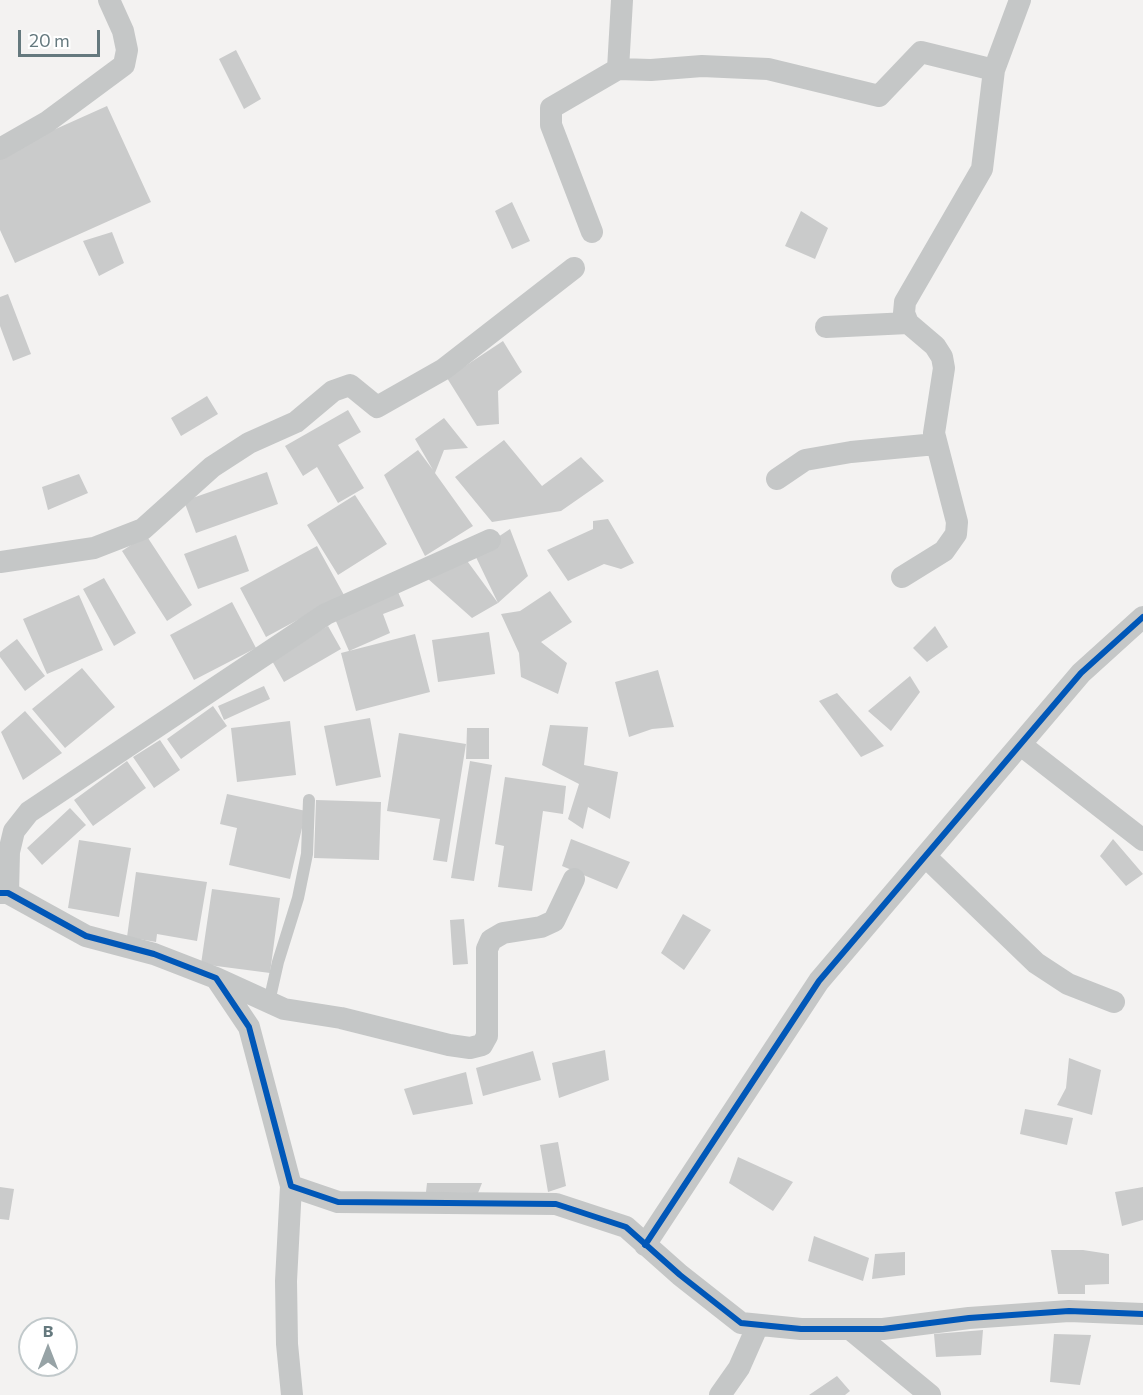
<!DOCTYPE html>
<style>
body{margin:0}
#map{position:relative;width:1143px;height:1395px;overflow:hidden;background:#f3f2f1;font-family:Commissioner,sans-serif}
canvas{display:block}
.north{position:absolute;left:18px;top:1317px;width:60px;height:60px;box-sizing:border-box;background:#fff;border:2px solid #c1c9cb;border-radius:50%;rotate:0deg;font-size:16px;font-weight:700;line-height:24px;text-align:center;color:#65797e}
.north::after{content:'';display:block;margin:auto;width:21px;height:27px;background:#97a3a6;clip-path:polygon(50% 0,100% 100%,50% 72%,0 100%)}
.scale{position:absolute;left:18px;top:30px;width:82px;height:27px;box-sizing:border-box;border:3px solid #65797e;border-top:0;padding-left:8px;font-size:18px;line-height:21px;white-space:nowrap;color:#65797e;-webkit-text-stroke:4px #fff;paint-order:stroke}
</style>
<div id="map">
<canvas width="1143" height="1395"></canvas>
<div class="north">B</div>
<div class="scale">20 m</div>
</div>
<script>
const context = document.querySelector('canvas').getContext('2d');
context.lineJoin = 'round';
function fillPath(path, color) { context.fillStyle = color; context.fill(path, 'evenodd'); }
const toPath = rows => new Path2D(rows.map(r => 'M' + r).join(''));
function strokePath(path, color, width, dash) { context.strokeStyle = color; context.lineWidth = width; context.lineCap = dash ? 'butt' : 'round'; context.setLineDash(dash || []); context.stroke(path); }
fillPath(toPath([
 [236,50,261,99,244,109,219,59],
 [107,106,151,202,15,263,0,230,0,154],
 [512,202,530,241,512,249,495,211],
 [801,211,828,228,815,259,785,246],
 [112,232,124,263,99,276,83,241],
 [8,294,31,354,13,361,0,326,0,297],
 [503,341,522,372,498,391,499,424,477,426,447,378],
 [207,396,218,414,181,436,171,418],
 [348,410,361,432,338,445,364,488,338,503,317,467,303,476,285,446],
 [444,418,468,448,444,450,435,473,473,526,425,556,384,475,418,450,433,470,415,439],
 [504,440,542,486,581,457,604,481,561,511,492,522,455,477],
 [267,472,278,504,196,533,184,501],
 [79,474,88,493,48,510,42,487],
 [355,495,387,544,338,575,307,525],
 [608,519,634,563,621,569,604,564,568,581,547,550,593,529,593,521],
 [510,529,528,576,498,603,474,553],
 [146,535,192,605,167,621,122,551],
 [236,535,249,571,198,589,184,554],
 [317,546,344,595,266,637,240,588],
 [465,558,498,603,472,618,427,578],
 [104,578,136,633,114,646,83,589],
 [550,591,572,622,541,642,567,663,558,694,521,677,519,653,501,614,520,611],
 [398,592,404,606,383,614,390,633,349,651,335,619],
 [79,595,103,650,47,674,23,619],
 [232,602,256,648,194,680,170,635],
 [328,626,341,649,284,682,271,659],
 [935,626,948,647,927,662,913,648],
 [489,632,495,674,438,682,432,640],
 [415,634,430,692,356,711,341,653],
 [17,639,45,676,25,691,0,657,0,652],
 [82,668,115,707,65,748,32,709],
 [658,670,674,727,652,729,629,737,615,682],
 [910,676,920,692,891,731,868,711],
 [264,686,270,699,224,720,218,706],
 [837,693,884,746,861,757,819,701],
 [213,706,227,726,181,759,167,739],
 [25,711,62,753,23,780,1,732],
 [370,718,381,777,336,786,324,726],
 [290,721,296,775,237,782,231,728],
 [550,725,588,727,584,765,618,772,610,819,588,807,583,829,568,819,579,784,542,765],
 [467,728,489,728,489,759,466,759],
 [399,733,466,744,447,862,433,860,440,819,387,811],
 [160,740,180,770,154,788,133,757],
 [127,761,146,788,93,826,74,800],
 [470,761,492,765,474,881,451,878],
 [505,777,566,786,563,814,543,811,532,891,498,887,504,846,495,844],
 [227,794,306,811,290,879,229,865,237,828,220,824],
 [316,800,381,802,379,860,314,858],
 [70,808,86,825,42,865,27,848],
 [571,839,630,862,617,889,562,866],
 [1113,839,1143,874,1126,886,1100,856],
 [79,840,131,848,119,917,68,908],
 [136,872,207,882,197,941,157,934,156,942,127,937],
 [212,889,280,898,270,973,201,964],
 [683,914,711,930,684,970,661,953],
 [464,919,468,964,453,965,450,920],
 [605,1050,609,1080,559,1098,552,1063],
 [533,1051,541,1080,483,1096,476,1068],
 [1069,1058,1101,1070,1092,1115,1057,1105,1066,1088],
 [466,1072,473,1104,413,1115,404,1089],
 [1025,1109,1073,1118,1067,1145,1020,1134],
 [558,1142,566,1186,548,1192,540,1145],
 [738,1157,793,1182,773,1211,729,1183],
 [427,1183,482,1183,478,1193,426,1192],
 [0,1187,14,1189,9,1220,0,1219],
 [1143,1187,1143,1220,1122,1226,1115,1192],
 [814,1236,869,1258,863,1281,808,1261],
 [1051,1250,1083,1250,1109,1254,1109,1284,1085,1285,1085,1294,1058,1294],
 [905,1252,905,1275,872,1279,875,1254],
 [983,1330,981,1355,936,1357,934,1334],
 [1054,1334,1091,1335,1080,1385,1050,1382],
 [837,1376,850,1391,845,1395,809,1395]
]), '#cacbcb');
strokePath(toPath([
 [269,1002,278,962,298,898,307,854,309,800]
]), '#c5c7c7', 12);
strokePath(toPath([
 [618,69,622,0],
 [0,149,47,122,124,65,127,50,123,31,109,0],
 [592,232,551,125,551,108,618,69,651,70,702,66,768,69,879,96,921,52,994,70,1020,0],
 [826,327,908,323],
 [777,479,805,460,851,452,936,444],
 [0,562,94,548,143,529,212,467,249,443,296,422,333,391,350,385,377,407,444,369,574,268],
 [902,577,944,551,956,534,957,522,934,433,944,368,942,357,935,346,908,323,904,313,905,302,982,169,994,70],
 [1021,745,1143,840],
 [926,857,1036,963,1068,984,1114,1002],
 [0,893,8,893,86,936,154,954,216,978,249,1027,291,1186,338,1202,556,1204,626,1227,680,1275,741,1323,801,1329,883,1329,969,1318,1069,1311,1143,1314],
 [8,893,9,852,14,831,29,812,326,614,490,540],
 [216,978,284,1009,341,1018,449,1045,470,1048,482,1045,487,1036,487,949,491,940,503,933,541,927,554,921,574,879],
 [291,1186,286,1281,287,1344,292,1395],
 [645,1245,819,981,1081,673,1143,617],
 [850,1329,930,1395],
 [720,1395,739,1368,758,1325]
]), '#c5c7c7', 22);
strokePath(toPath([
 [0,893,8,893,86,936,154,954,216,978,249,1027,291,1186,338,1202,556,1204,626,1227,680,1275,741,1323,801,1329,883,1329,969,1318,1069,1311,1143,1314],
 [645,1245,819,981,1081,673,1143,617]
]), '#0057b8', 6);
</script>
